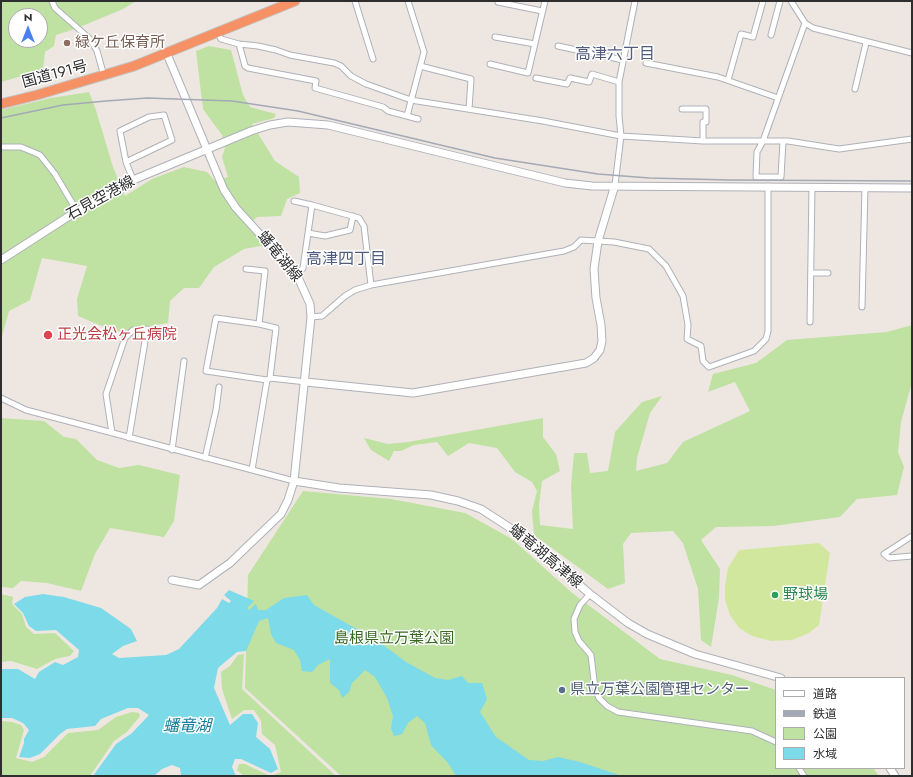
<!DOCTYPE html>
<meta charset="utf-8">
<style>
body{margin:0}
#map{position:relative;width:913px;height:777px;overflow:hidden;background:#eee7e1;font-family:Jost,"Noto Sans JP",sans-serif}
canvas{display:block}
.frame{position:absolute;inset:0;border:2px solid #2e2e2e;pointer-events:none}
.legend{position:absolute;left:775px;top:677px;width:130px;height:92px;box-sizing:border-box;background:#fff;border:1px solid #ababab;margin:0;padding:5px 7px;list-style:none;font-size:12px;color:#2e2e2e}
.legend li{display:flex;align-items:center;gap:8px;height:20px}
.legend b{width:20px;border:1px solid #ababab}
.north{position:absolute;left:8px;top:8px;width:40px;height:40px;box-sizing:border-box;background:#fff;border:1px solid #ababab;border-radius:50%;rotate:0deg;font-size:11px;font-weight:700;line-height:16px;text-align:center;color:#2e2e2e}
.north::after{content:'';display:block;margin:auto;width:14px;height:18px;background:#4c80f0;clip-path:polygon(50% 0,100% 100%,50% 72%,0 100%)}
</style>
<div id="map">
<canvas width="913" height="777"></canvas>
<div class="frame"></div>
<ul class="legend">
<li><b style="height:5px;background:#fff"></b>道路</li>
<li><b style="height:5px;background:#a4a9b6"></b>鉄道</li>
<li><b style="height:11px;background:#bfe1a2"></b>公園</li>
<li><b style="height:11px;background:#7cdae9"></b>水域</li>
</ul>
<div class="north">N</div>
</div>
<script>
const context = document.querySelector('canvas').getContext('2d');
context.lineJoin = 'round';
function fillPath(path, color) { context.fillStyle = color; context.fill(path, 'evenodd'); }
const toPath = rows => new Path2D(rows.map(r => 'M' + r).join(''));
function strokePath(path, color, width, dash) { context.strokeStyle = color; context.lineWidth = width; context.lineCap = dash ? 'butt' : 'round'; context.setLineDash(dash || []); context.stroke(path); }
function label(font, color, halo, rows, align = 'center') {
  context.font = font + ' Jost,"Noto Sans JP",sans-serif'; context.lineWidth = 3; context.setLineDash([]); context.textBaseline = 'middle'; context.strokeStyle = halo; context.fillStyle = color; for (const [text, x, y, turn = 0] of rows) {
    context.save(); context.translate(x, y); context.rotate((+turn || 0) * Math.PI / 180); context.textAlign = isNaN(turn) ? turn : align; if (halo) context.strokeText(text, 0, 0); context.fillText(text, 0, 0); context.restore();
  }
}
fillPath(toPath([
 [1,1,136,1,123,9,75,29,56,35,54,46,45,52,43,70,1,82],
 [16,16,40,16,40,40,16,40],
 [209,46,231,50,243,95,250,107,276,114,274,118,252,124,275,161,299,177,300,193,287,199,281,216,257,217,248,226,266,245,244,249,214,267,199,288,184,288,170,301,168,323,116,332,78,316,77,299,87,266,42,258,30,300,9,311,1,340,1,110,51,98,89,92,96,110,113,167,125,196,152,179,184,167,207,172,215,181,228,177,222,157,225,148,222,135,203,109,196,51],
 [912,325,912,382,901,422,898,452,904,467,897,495,857,499,840,517,773,526,716,527,701,540,720,569,719,598,711,647,701,640,698,589,683,543,673,531,631,533,623,544,625,583,608,589,534,535,532,511,537,491,532,482,515,472,497,448,469,443,448,456,437,442,414,445,401,451,394,451,389,461,371,450,364,438,388,444,408,442,543,418,543,437,556,454,560,471,542,481,539,505,540,525,573,529,571,486,574,453,587,453,590,473,608,471,615,432,642,402,662,396,650,413,637,458,636,471,667,463,683,442,750,411,735,382,708,392,713,374,756,363,787,340,887,332],
 [1,418,44,421,64,437,76,439,97,460,119,468,139,465,180,475,174,521,164,537,110,528,95,554,81,591,47,583,21,581,13,588,1,587],
 [303,491,391,499,465,513,512,539,571,592,660,659,732,675,776,690,776,768,873,768,879,776,341,776,245,688,248,575],
 [1,594,13,597,12,604,22,614,26,627,34,634,55,633,74,651,70,656,55,659,37,669,11,661,1,662],
 [244,654,242,689,336,776,271,776,281,772,275,745,262,734,261,721,254,710,244,710,232,719,222,689,221,672,230,666,238,655],
 [132,712,139,713,140,716,127,732,114,741,90,776,1,776,1,721,12,722,21,725,24,730,16,758,32,762,44,757,68,733,98,730,116,717],
 [239,764,245,764,270,776,244,776,237,770]
]), '#bfe1a2');
fillPath(toPath([
 [819,543,830,553,819,625,809,633,792,640,771,641,752,636,739,628,730,615,725,600,725,586,728,568,739,550]
]), '#d2e79e');
fillPath(toPath([
 [229,590,254,601,247,608,249,610,256,604,258,610,266,610,284,598,307,595,314,605,353,627,366,632,406,662,435,678,448,680,462,676,468,683,482,683,487,699,480,712,496,737,529,760,543,761,558,757,580,762,622,776,456,776,448,763,431,745,425,723,417,716,408,723,402,734,394,736,391,728,393,716,387,698,375,677,365,670,352,683,349,692,342,698,339,690,330,683,330,659,318,665,312,672,302,671,300,660,294,650,276,643,271,634,268,618,259,621,246,651,237,652,218,668,214,688,230,725,243,714,252,714,258,723,256,737,270,749,278,769,271,773,241,759,235,759,232,767,236,776,181,776,180,768,172,765,162,769,154,776,93,776,116,744,132,733,149,715,138,708,128,708,101,719,95,726,67,729,60,734,40,754,30,758,19,757,24,743,24,739,29,730,23,723,12,718,1,718,1,669,18,669,35,679,39,672,55,662,63,665,78,657,79,650,56,630,36,631,29,626,23,613,14,604,25,597,43,594,64,597,101,608,131,629,137,641,123,646,112,654,119,658,166,655,179,649,217,608,222,599,229,603,231,601,224,595]
]), '#7cdae9');
const street = toPath([
 [52,1,55,8,90,39,97,51,104,76],
 [355,1,373,59],
 [791,1,805,23,813,28,912,53],
 [498,2,542,11],
 [217,32,221,39,239,44,245,66,248,68,316,81,315,88,383,107,388,111,418,119,407,116,424,52,408,1],
 [771,35,780,1],
 [495,37,535,44],
 [239,44,258,46,276,50,290,55,334,63,341,66,351,76,366,84,411,100,543,121,621,136,703,141,788,141,839,149,912,139],
 [558,46,623,60],
 [646,63,718,77,778,98],
 [490,64,528,73,545,1],
 [420,66,471,79,469,109],
 [536,78,567,84,570,78,589,82,592,74,619,82],
 [728,80,741,34,753,37,763,1],
 [855,89,866,43],
 [682,109,706,109,706,122,703,122,703,141],
 [783,141,781,177,756,177,757,152,763,141,805,23],
 [1,147,21,147,40,155,55,174,77,211],
 [126,162,120,131,149,117,164,115,172,140,126,162,133,180],
 [615,185,621,136,619,116,619,82,635,1],
 [294,201,312,205,303,268,297,275],
 [312,205,359,218,364,226,371,285],
 [308,233,325,236,350,230,353,216],
 [246,269,265,271,259,324,276,328,270,378,306,382],
 [811,273,828,273],
 [862,307,865,188],
 [311,317,322,316,345,296,355,290,371,285,564,251,574,247,581,240,614,242,649,249,666,266,683,296,688,325,687,339,701,346,703,361,709,367,754,351,766,339,768,331,768,186],
 [810,322,812,187],
 [259,324,216,318,206,371,267,380],
 [1,398,26,410,294,481],
 [112,433,106,394,125,338,133,330,162,330],
 [129,438,147,329],
 [172,450,184,361],
 [205,458,216,410,219,387],
 [252,470,267,380,269,379],
 [912,536,884,554,889,558,912,556],
 [590,594,580,605,574,619,575,632,579,641,591,655,595,689,599,698,607,706,618,712,752,731,776,742],
 [799,768,804,776]
]);
const secondary = toPath([
 [167,54,224,190,236,208,297,275,310,304,311,317,294,481,288,500,281,514,230,563,199,585,172,580],
 [1,260,77,211,133,180,251,131,270,125,288,122,328,125,565,183,592,186,912,188],
 [306,382,413,393,586,363,594,358,600,350,602,341,601,325,596,298,594,269,598,241,615,185],
 [294,481,339,488,431,495,458,501,481,509,521,535,590,594,628,623,647,634,695,654,781,678],
 [890,768,895,776]
]);
const highway = toPath([
 [1,104,37,95,134,66,295,1]
]);
strokePath(street, '#aeb1b9', 7);
strokePath(secondary, '#aeb1b9', 9);
strokePath(highway, '#c4c4c4', 11);
strokePath(street, '#fff', 5);
strokePath(secondary, '#fff', 7);
strokePath(highway, '#f69165', 9);
strokePath(toPath([
 [1,118,63,105,106,101,147,98,232,101,298,111,495,158,598,174,649,178,730,180,912,181]
]), '#a4a9b6', 1.5);
for (const [x, y, r, color] of [
 [67,43,4,"#8d6e63"],
 [48,335,5,"#e0444e"],
 [775,595,4,"#2e9e5b"],
 [562,690,4,"#5c6f8a"]
]) { const dot = new Path2D(); dot.arc(x, y, r, 0, 2 * Math.PI); context.fillStyle = color; context.fill(dot); strokePath(dot, '#fff', 1.5); }
label('15px', '#785e54', '#fff', [
 ["緑ケ丘保育所",75,43]
], 'left');
label('15px', '#2e2e2e', '#fff', [
 ["国道191号",55,75,-15],
 ["石見空港線",101,199,-29],
 ["蟠竜湖線",279,257,51],
 ["蟠竜湖高津線",545,557,40]
]);
label('15px', '#be3a42', '#fff', [
 ["正光会松ヶ丘病院",57,335]
], 'left');
label('15px', '#27864d', '#fff', [
 ["野球場",783,595]
], 'left');
label('15px', '#386920', '#fff', [
 ["島根県立万葉公園",394,639]
]);
label('15px', '#4e5e75', '#fff', [
 ["県立万葉公園管理センター",570,690]
], 'left');
label('16px', '#505d7d', '#fff', [
 ["高津六丁目",615,55],
 ["高津四丁目",346,260]
]);
label('italic 16px', '#167d9a', '#fff', [
 ["蟠竜湖",187,727]
]);
</script>
